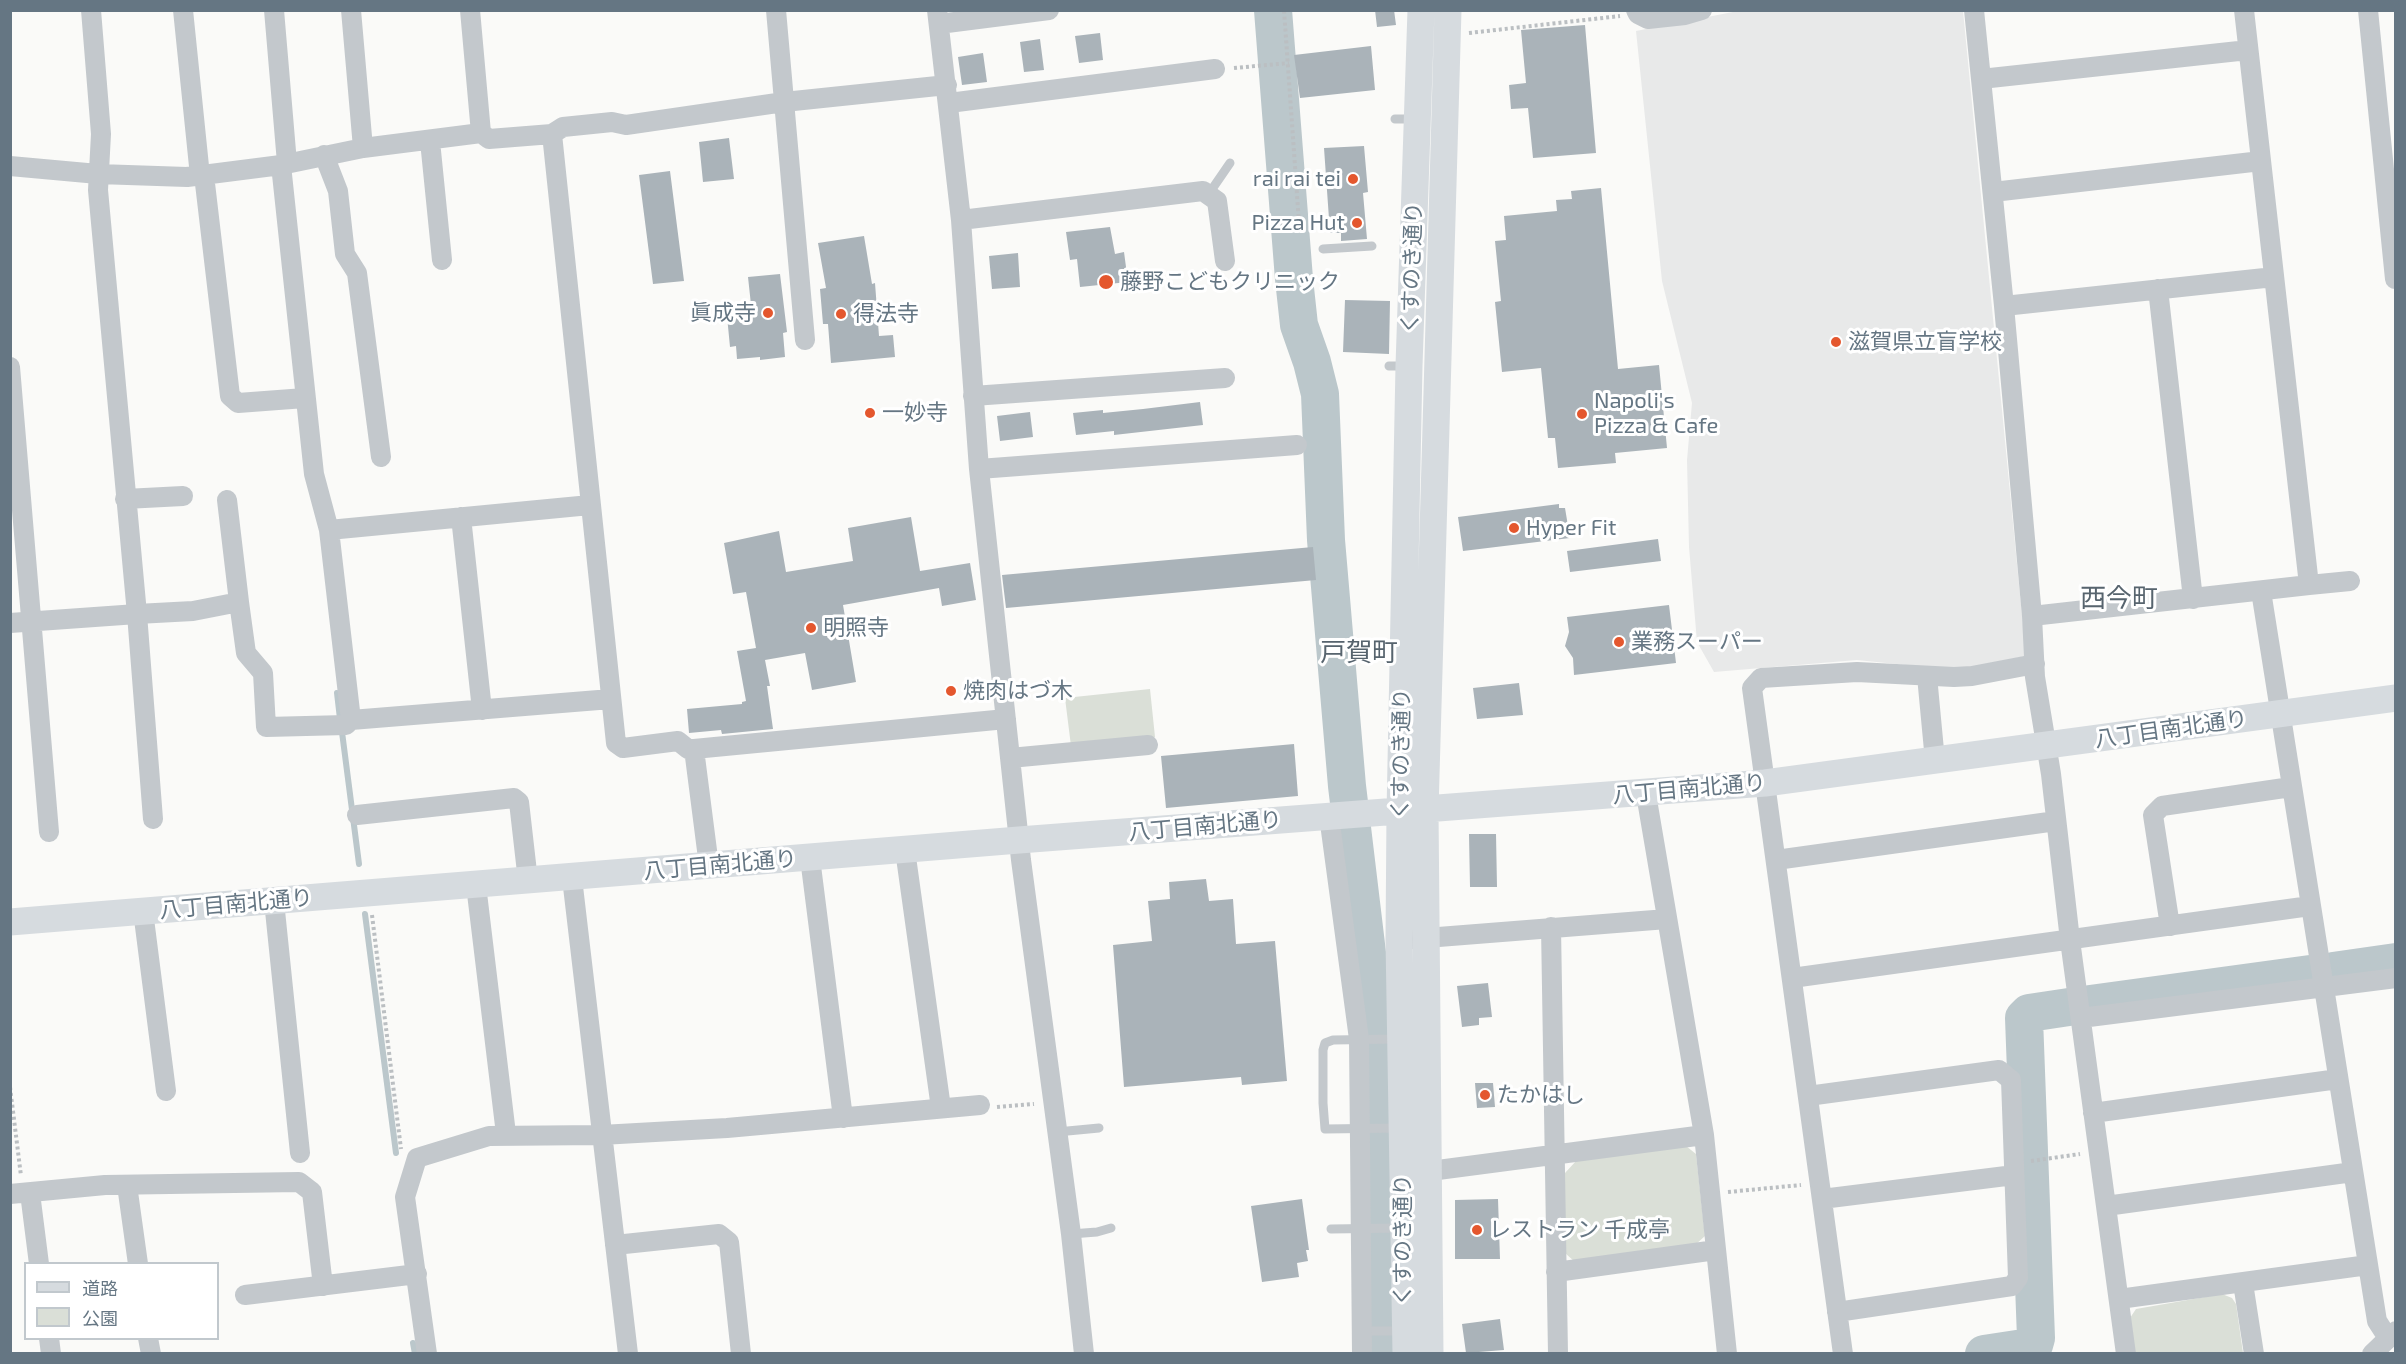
<!DOCTYPE html>
<meta charset="utf-8">
<style>
body{margin:0}
#map{position:relative;width:2406px;height:1364px;overflow:hidden;background:#fafaf8;font-family:"Exo 2","Noto Sans JP",sans-serif}
canvas{display:block}
.frame{position:absolute;inset:0;border:12px solid #657683;pointer-events:none}
.legend{position:absolute;left:24px;top:1262px;width:195px;height:78px;box-sizing:border-box;background:#fff;border:2px solid #c1c8cd;margin:0;padding:8px 10px;list-style:none;font-size:18px;color:#657683}
.legend li{display:flex;align-items:center;gap:12px;height:30px}
.legend b{width:30px;border:2px solid #c1c8cd}
</style>
<div id="map">
<canvas width="2406" height="1364"></canvas>
<div class="frame"></div>
<ul class="legend">
<li><b style="height:8px;background:#d6dbdf"></b>道路</li>
<li><b style="height:16px;background:#dadfd7"></b>公園</li>
</ul>
</div>
<script>
const context = document.querySelector('canvas').getContext('2d');
context.lineJoin = 'round';
function fillPath(path, color) { context.fillStyle = color; context.fill(path, 'evenodd'); }
const toPath = rows => new Path2D(rows.map(r => 'M' + r).join(''));
function strokePath(path, color, width, dash) { context.strokeStyle = color; context.lineWidth = width; context.lineCap = dash ? 'butt' : 'round'; context.setLineDash(dash || []); context.stroke(path); }
function label(font, color, halo, rows, align = 'center') {
  context.font = font + ' "Exo 2","Noto Sans JP",sans-serif'; context.lineWidth = 6; context.setLineDash([]); context.textBaseline = 'middle'; context.strokeStyle = halo; context.fillStyle = color; for (const [text, x, y, turn = 0] of rows) {
    context.save(); context.translate(x, y); context.rotate((+turn || 0) * Math.PI / 180); context.textAlign = isNaN(turn) ? turn : align; if (halo) context.strokeText(text, 0, 0); context.fillText(text, 0, 0); context.restore();
  }
}
fillPath(toPath([
 [1738,11,1963,11,2026,656,1955,670,1857,660,1714,672,1697,642,1689,547,1687,460,1692,403,1662,281,1636,31]
]), '#e8e9e9');
fillPath(toPath([
 [1150,689,1155,737,1071,746,1065,698],
 [1686,1146,1696,1154,1705,1236,1695,1245,1575,1262,1565,1253,1565,1173,1576,1161],
 [2222,1294,2232,1298,2236,1304,2243,1353,2135,1353,2130,1318,2136,1309]
]), '#dadfd7');
strokePath(toPath([
 [337,693,340,719],
 [342,732,359,864],
 [365,914,396,1153],
 [413,1343,415,1354]
]), '#bbc7cb', 6);
strokePath(toPath([
 [1273,10,1294,279,1299,325,1312,362,1320,394,1326,540,1347,786,1373,1003,1378,1354],
 [2333,971,2396,962],
 [2090,1004,2310,974],
 [1984,1354,2030,1347,2034,1345,2036,1338,2024,1018,2029,1013,2069,1007]
]), '#bbc7cb', 38);
fillPath(toPath([
 [1375,10,1394,10,1396,25,1377,27],
 [1585,25,1596,153,1533,158,1528,108,1511,109,1509,85,1526,83,1521,30],
 [1100,33,1103,60,1079,63,1075,36],
 [1040,39,1044,70,1024,72,1020,42],
 [1371,46,1375,90,1300,98,1294,55],
 [983,53,987,82,962,85,958,57],
 [729,138,734,179,703,182,699,142],
 [1364,146,1368,192,1363,193,1367,239,1341,241,1341,233,1330,233,1324,148],
 [670,171,684,281,653,284,639,175],
 [1601,188,1618,369,1659,365,1667,448,1615,453,1616,463,1558,468,1555,438,1548,438,1541,368,1502,372,1495,302,1501,301,1495,241,1506,240,1504,216,1557,211,1556,200,1572,199,1571,191],
 [1110,227,1115,254,1124,252,1128,282,1080,287,1077,259,1070,260,1066,232],
 [864,236,872,284,875,283,879,336,893,335,895,357,831,363,828,324,823,324,820,289,826,288,818,243],
 [1018,253,1020,287,992,289,989,256],
 [780,274,787,332,783,333,785,357,760,360,760,357,737,359,736,346,730,347,727,316,752,314,748,277],
 [1345,300,1390,301,1389,354,1343,352],
 [1200,402,1203,425,1114,435,1114,431,1076,435,1073,413,1103,410,1103,413,1143,409],
 [1030,412,1033,437,1000,441,997,416],
 [1559,504,1559,508,1565,508,1570,538,1463,551,1458,517],
 [911,517,920,571,970,563,976,600,942,606,939,588,843,605,856,682,812,690,805,653,765,660,770,686,767,686,773,729,722,734,721,730,689,733,687,709,742,704,742,702,746,701,737,651,756,648,746,592,733,594,724,543,779,531,786,572,853,561,848,528],
 [1658,539,1661,561,1570,572,1567,551],
 [1313,547,1316,580,1006,608,1002,575],
 [1669,605,1676,663,1574,675,1573,658,1565,646,1569,632,1567,617],
 [1519,683,1523,715,1477,719,1473,688],
 [1294,744,1298,796,1166,808,1161,756],
 [1469,834,1496,834,1497,887,1470,887],
 [1206,879,1209,901,1233,899,1236,944,1275,941,1287,1081,1242,1085,1241,1077,1124,1087,1113,945,1152,941,1148,901,1170,899,1169,882],
 [1488,983,1492,1017,1479,1018,1479,1025,1462,1027,1457,986],
 [1475,1083,1493,1083,1495,1107,1477,1108],
 [1302,1199,1309,1250,1306,1250,1308,1261,1297,1263,1299,1277,1262,1282,1251,1206],
 [1498,1199,1500,1259,1455,1259,1455,1200],
 [1500,1319,1504,1350,1466,1353,1462,1324]
]), '#aab3b9');
strokePath(toPath([
 [1469,33,1620,16],
 [1234,68,1289,63],
 [1281,224,1299,223,1284,10],
 [372,915,401,1149],
 [10,1087,21,1176],
 [997,1107,1034,1104],
 [2031,1161,2080,1154],
 [1728,1192,1801,1185]
]), '#bbbfc2', 4, [3, 3]);
strokePath(toPath([
 [1395,119,1414,119],
 [1208,195,1230,163],
 [1323,249,1372,246],
 [1389,366,1407,366],
 [1398,1039,1333,1040,1325,1043,1323,1050,1323,1103,1325,1129,1400,1128],
 [1057,1132,1099,1128],
 [1331,1229,1400,1228],
 [1071,1234,1097,1232,1111,1228],
 [1363,1331,1404,1331]
]), '#c3c8cc', 9);
strokePath(toPath([
 [183,10,200,176],
 [274,10,287,163],
 [351,10,363,148],
 [470,10,481,133],
 [776,10,805,340],
 [937,10,961,220,979,469,1021,860,1071,1234,1084,1354],
 [1636,10,1638,14,1648,19,1685,15,1702,10],
 [1974,10,2004,306,2032,616,2035,677,2051,774,2070,940,2126,1354],
 [2368,10,2395,279],
 [939,24,1049,10],
 [1981,79,2248,50],
 [949,103,1215,69],
 [552,134,616,743,623,748,678,741,688,749,694,749,1006,719],
 [430,141,442,260],
 [324,155,338,191,345,254,357,273,381,457],
 [281,165,314,474,329,530,351,720],
 [10,166,98,174,187,177,281,165,363,148,481,133,489,139,552,134,563,127,612,122,626,125,784,102,947,85],
 [204,175,230,396,238,403,305,398],
 [1993,192,2261,161],
 [961,220,1203,191,1217,201,1225,261],
 [2158,289,2193,599],
 [2004,306,2274,277],
 [10,367,49,832],
 [973,396,1225,378],
 [979,469,1297,445],
 [125,499,183,496],
 [461,517,482,710],
 [329,530,590,505],
 [2309,585,2350,581],
 [2261,591,2377,1321,2388,1338],
 [239,602,246,653,263,673,266,727,346,725,351,720,611,699],
 [2032,616,2309,585,2244,10],
 [10,623,137,614,98,190,101,134,91,10],
 [1927,676,1935,761],
 [694,749,709,866],
 [1010,758,1148,745],
 [1646,794,1704,1135,1727,1354],
 [357,815,514,798,519,802,528,881],
 [1329,816,1359,1039,1362,1354],
 [153,819,137,614,193,611,239,602,227,500],
 [905,850,941,1108],
 [810,858,843,1118],
 [1776,860,2056,821],
 [572,878,628,1354],
 [476,885,506,1134],
 [274,901,300,1153],
 [143,911,166,1091],
 [2170,926,2153,815,2162,806,2291,787],
 [1551,927,1558,1354],
 [1413,939,1667,919],
 [1792,978,2310,906],
 [2081,1018,2396,978],
 [1808,1096,1999,1070,2011,1080,2018,1278,2012,1286,1837,1312],
 [2093,1113,2338,1079],
 [1415,1173,1704,1135],
 [127,1185,138,1264],
 [30,1193,39,1264],
 [10,1194,105,1185,299,1182,312,1192,323,1286],
 [1822,1199,2014,1175],
 [2106,1206,2353,1172],
 [615,1245,719,1234,729,1242,741,1354],
 [1556,1272,1716,1250],
 [2243,1283,2254,1354],
 [245,1295,417,1274],
 [2119,1299,2368,1265],
 [49,1338,51,1354],
 [148,1338,151,1354],
 [427,1354,405,1197,417,1158,489,1136,601,1135,727,1128,980,1105],
 [1843,1354,1752,688,1761,678,1857,672,1954,677,1972,676,2035,664],
 [2372,1354,2396,1331]
]), '#c3c8cc', 20);
strokePath(toPath([
 [10,922,1019,840,1765,783,2396,698],
 [1406,1354,1399,940,1400,812,1409,366,1421,10],
 [1430,1354,1425,810,1448,10]
]), '#d6dbdf', 27);
for (const [x, y, r, color] of [
 [1353,179,6,"#e4572e"],
 [1357,223,6,"#e4572e"],
 [1106,282,8,"#e4572e"],
 [768,313,6,"#e4572e"],
 [841,314,6,"#e4572e"],
 [1836,342,6,"#e4572e"],
 [870,413,6,"#e4572e"],
 [1582,414,6,"#e4572e"],
 [1514,528,6,"#e4572e"],
 [811,628,6,"#e4572e"],
 [1619,642,6,"#e4572e"],
 [951,691,6,"#e4572e"],
 [1485,1095,6,"#e4572e"],
 [1477,1230,6,"#e4572e"]
]) { const dot = new Path2D(); dot.arc(x, y, r, 0, 2 * Math.PI); context.fillStyle = color; context.fill(dot); strokePath(dot, '#fff', 2); }
label('22px', '#657683', '#fff', [
 ["rai rai tei",1341,179,"right"],
 ["Pizza Hut",1345,223,"right"],
 ["藤野こどもクリニック",1120,282],
 ["眞成寺",756,313,"right"],
 ["得法寺",853,314],
 ["滋賀県立盲学校",1848,342],
 ["Napoli's",1594,401],
 ["Pizza & Cafe",1594,426],
 ["一妙寺",882,413],
 ["Hyper Fit",1526,528],
 ["明照寺",823,628],
 ["業務スーパー",1631,642],
 ["焼肉はづ木",963,691],
 ["たかはし",1497,1095],
 ["レストラン 千成亭",1489,1230]
], 'left');
label('22px', '#657683', '#fff', [
 ["くすのき通り",1412,268,-88],
 ["八丁目南北通り",2171,729,-8],
 ["くすのき通り",1401,754,-89],
 ["八丁目南北通り",1689,789,-5],
 ["八丁目南北通り",1205,826,-5],
 ["八丁目南北通り",720,865,-5],
 ["八丁目南北通り",236,904,-5],
 ["くすのき通り",1403,1240,-90]
]);
label('26px', '#57646e', '#fff', [
 ["西今町",2119,598],
 ["戸賀町",1359,652]
]);
</script>
